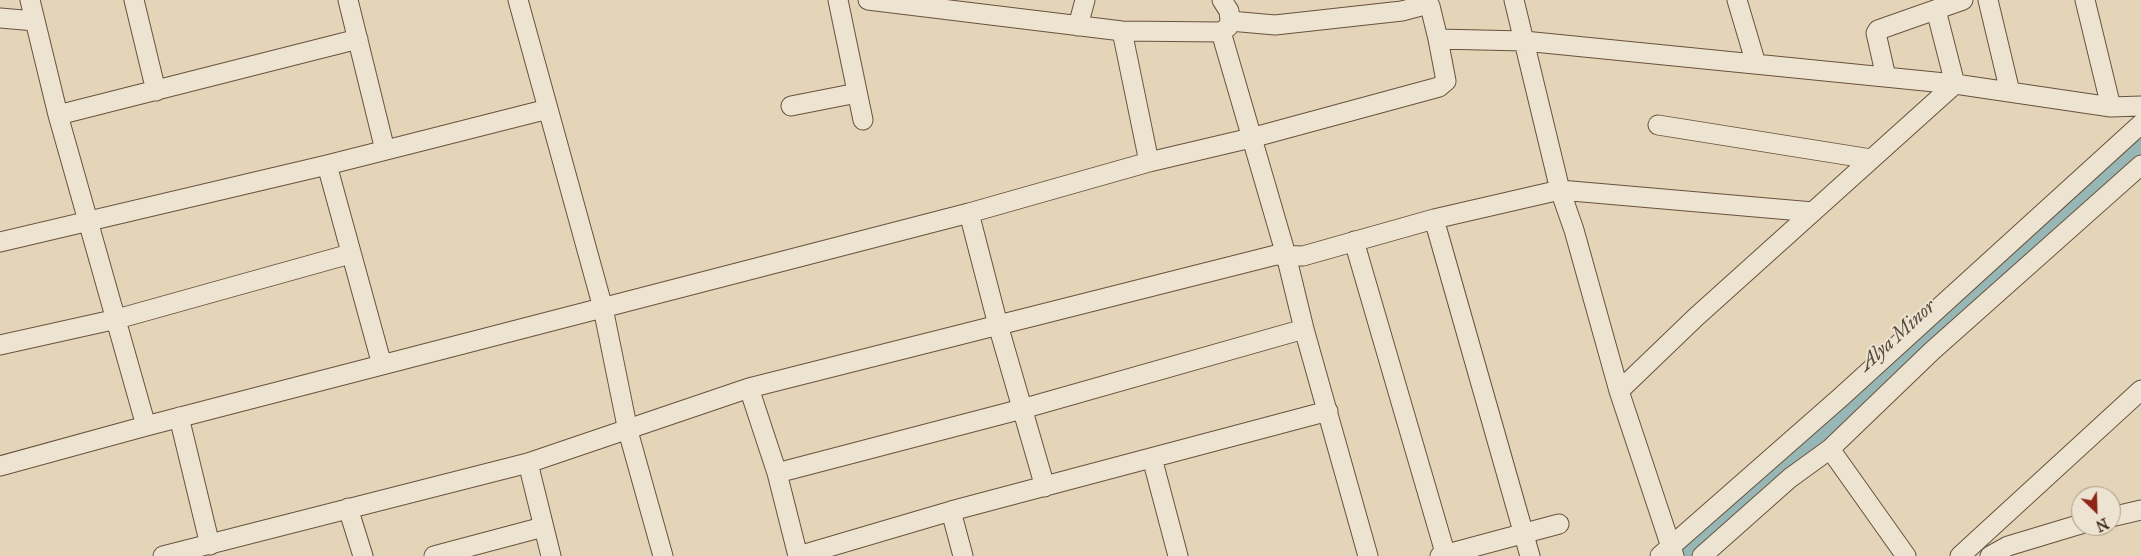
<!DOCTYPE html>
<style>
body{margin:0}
#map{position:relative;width:2141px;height:556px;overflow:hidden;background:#e4d4b8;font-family:"IM FELL Great Primer",serif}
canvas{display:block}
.north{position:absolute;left:2071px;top:486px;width:50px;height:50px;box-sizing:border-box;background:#ede3d1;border:1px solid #a89885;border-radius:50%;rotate:156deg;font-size:14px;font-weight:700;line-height:20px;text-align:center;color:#402714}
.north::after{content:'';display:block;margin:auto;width:18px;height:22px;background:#8f2418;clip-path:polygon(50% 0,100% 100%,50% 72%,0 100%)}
</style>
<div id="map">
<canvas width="2141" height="556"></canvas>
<div class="north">N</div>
</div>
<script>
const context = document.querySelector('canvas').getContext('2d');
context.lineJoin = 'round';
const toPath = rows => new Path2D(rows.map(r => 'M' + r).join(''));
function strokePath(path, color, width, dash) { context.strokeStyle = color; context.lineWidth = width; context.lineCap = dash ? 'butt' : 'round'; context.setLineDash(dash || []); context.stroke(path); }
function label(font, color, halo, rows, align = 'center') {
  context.font = font + ' "IM FELL Great Primer",serif'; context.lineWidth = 4; context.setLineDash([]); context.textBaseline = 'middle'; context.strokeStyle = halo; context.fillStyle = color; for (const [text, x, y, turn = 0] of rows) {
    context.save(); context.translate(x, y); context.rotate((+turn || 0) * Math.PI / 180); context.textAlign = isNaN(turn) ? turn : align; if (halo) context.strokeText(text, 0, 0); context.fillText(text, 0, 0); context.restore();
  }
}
strokePath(toPath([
 [1684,556,2141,149]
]), '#97b7b7', 19);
const minor = toPath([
 [30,0,58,115,146,426],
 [134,0,156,91],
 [348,0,385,150],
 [518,0,603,308,628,431,663,556],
 [838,0,863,120],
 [868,0,1122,31,1221,32,1228,27,1230,21,1229,11,1222,0],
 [1514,0,1560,190,1574,230,1619,391,1674,556],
 [1737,0,1756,64],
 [1988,0,2010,92],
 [2085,0,2111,107],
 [0,18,35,21],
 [1078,26,1085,0],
 [1122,31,1149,162],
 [1221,32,1286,255,1304,329,1368,556],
 [1438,39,1524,41,1955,84,2111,107,2141,106],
 [1886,77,1876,33,1878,30,1963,0],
 [791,106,857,93],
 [58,115,358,39],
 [1658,125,1871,159],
 [327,165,382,365],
 [969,213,998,325,1045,487],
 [1434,219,1530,556],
 [1354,241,1446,556],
 [0,242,327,165,548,109],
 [0,345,117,319,350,254],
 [749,388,777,473,798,556],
 [1619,391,1696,317,1955,84,1936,10],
 [179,417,210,545],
 [1830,449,1906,556],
 [1152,458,1178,556],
 [528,463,551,556],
 [0,466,146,426,969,213,1149,162,1251,138,1439,87,1446,81,1438,39,1430,6,1428,4,1402,11,1275,25,1230,21],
 [777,473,1022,409,1304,329],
 [348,508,363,556],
 [951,511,963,556],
 [2111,517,2141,510],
 [163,556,528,463,749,388,1276,255,1303,256,1434,219,1560,190,1813,212],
 [434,556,543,527],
 [798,556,951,511,1328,411],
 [1440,556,1559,524],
 [1660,556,1841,397,2141,124],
 [1702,556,1790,478,1830,449,1932,351,2141,165],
 [1960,556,2141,390],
 [1990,556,2008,546,2081,524]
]);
strokePath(minor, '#69523d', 21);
strokePath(minor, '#ede3d1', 19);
label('italic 20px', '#564b3d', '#ede3d1', [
 ["Alya Minor",1898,336,-42]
]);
</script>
